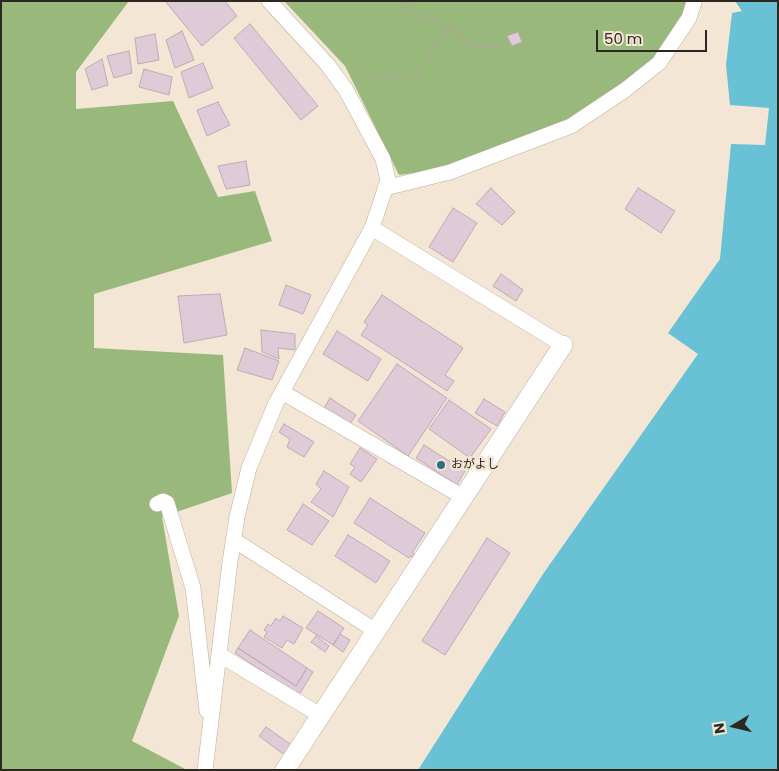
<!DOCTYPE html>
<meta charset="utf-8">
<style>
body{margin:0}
#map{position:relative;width:779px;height:771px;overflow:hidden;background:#f4e6d4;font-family:Poppins,sans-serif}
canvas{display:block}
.frame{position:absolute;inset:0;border:2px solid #2d2721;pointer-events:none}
.north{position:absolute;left:709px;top:701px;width:50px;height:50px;-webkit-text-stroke:4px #f4e6d4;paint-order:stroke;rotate:261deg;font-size:14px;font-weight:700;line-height:20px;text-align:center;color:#2d2721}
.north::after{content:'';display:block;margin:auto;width:18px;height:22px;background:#2d2721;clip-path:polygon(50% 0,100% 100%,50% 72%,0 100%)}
.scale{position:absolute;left:596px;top:30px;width:111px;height:22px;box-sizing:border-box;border:2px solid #2d2721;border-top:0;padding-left:6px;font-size:15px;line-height:18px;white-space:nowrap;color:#2d2721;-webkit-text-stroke:4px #f4e6d4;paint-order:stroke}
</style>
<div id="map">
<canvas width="779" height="771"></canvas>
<div class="frame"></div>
<div class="north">N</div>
<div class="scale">50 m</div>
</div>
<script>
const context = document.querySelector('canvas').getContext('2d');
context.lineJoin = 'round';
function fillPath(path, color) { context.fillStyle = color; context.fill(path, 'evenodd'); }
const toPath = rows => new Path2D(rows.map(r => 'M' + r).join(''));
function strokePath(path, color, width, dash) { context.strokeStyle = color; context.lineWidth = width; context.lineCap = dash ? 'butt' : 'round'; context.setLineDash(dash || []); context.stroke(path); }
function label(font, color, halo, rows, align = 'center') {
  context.font = font + ' Poppins,"Noto Sans JP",sans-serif'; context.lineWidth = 5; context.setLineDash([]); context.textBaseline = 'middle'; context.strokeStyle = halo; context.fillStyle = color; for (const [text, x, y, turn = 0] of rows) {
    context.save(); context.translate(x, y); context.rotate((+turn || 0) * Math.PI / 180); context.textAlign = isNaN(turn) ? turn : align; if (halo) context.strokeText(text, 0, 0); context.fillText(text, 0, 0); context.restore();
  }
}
fillPath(toPath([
 [1,1,129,1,76,72,76,109,173,101,218,197,255,191,272,241,94,294,94,348,223,355,232,493,162,517,179,616,132,741,187,770,1,770],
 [284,1,690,1,677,32,657,57,573,121,484,151,442,169,399,175,345,66]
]), '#98b87c');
fillPath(toPath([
 [735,1,778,1,778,770,418,770,543,574,698,354,668,333,720,259,731,144,765,145,769,108,730,105,726,65,732,13,742,11]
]), '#68c1d5');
const building = toPath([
 [165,1,225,1,237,16,202,46,165,1],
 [250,24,318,106,301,120,234,38,250,24],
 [182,31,194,60,175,68,166,40,182,31],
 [518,32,522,42,512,46,507,36,518,32],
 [155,34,159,60,138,64,135,38,155,34],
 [129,51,132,73,114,78,107,56,129,51],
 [102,59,108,85,92,90,85,69,102,59],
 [203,63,213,88,189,98,181,72,203,63],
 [144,69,172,77,169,95,139,87,144,69],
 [218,102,230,125,207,136,197,110,218,102],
 [246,161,250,185,226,189,218,166,246,161],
 [491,188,515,212,502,225,476,204,491,188],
 [638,188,675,211,661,233,625,209,638,188],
 [453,208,477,223,453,262,429,247,453,208],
 [501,274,523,290,516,301,493,286,501,274],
 [286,285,311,295,303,314,279,305,286,285],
 [220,294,227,335,184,343,178,296,220,294],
 [382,295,463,348,445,375,454,381,447,391,361,335,368,325,364,322,382,295],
 [261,330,295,334,295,350,278,348,279,359,262,352,261,330],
 [337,331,381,359,368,381,323,354,337,331],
 [245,348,279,361,272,380,237,370,245,348],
 [397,364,447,398,408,456,358,421,397,364],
 [330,398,356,415,348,427,322,412,330,398],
 [484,399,505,412,497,426,475,413,484,399],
 [449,400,491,429,470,458,429,429,449,400],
 [284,424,314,442,304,457,287,447,290,439,279,432,284,424],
 [424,445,465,471,457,485,416,458,424,445],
 [360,448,377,459,361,482,350,474,355,467,350,464,360,448],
 [324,471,349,487,333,517,311,502,321,489,316,484,324,471],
 [370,498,425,533,412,553,415,554,413,557,410,556,409,558,354,523,370,498],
 [303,504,329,521,312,545,287,530,303,504],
 [348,535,390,561,376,583,335,556,348,535],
 [487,538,510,553,445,655,422,641,487,538],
 [318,611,344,628,333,645,306,628,318,611],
 [283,616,303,628,294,644,287,640,282,648,264,637,267,632,264,630,268,624,271,626,276,618,280,621,283,616],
 [250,630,307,668,296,686,238,648,250,630],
 [340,634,350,640,343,652,333,645,340,634],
 [316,636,329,646,325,652,311,642,316,636],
 [238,648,296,686,307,668,313,672,299,695,235,653,238,648],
 [266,727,293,746,286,756,259,736,266,727]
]);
fillPath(building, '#dfcbd7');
strokePath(building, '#bdaab6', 1);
const minor = toPath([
 [385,188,450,172,571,126,625,90,659,63,689,18,694,2],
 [372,228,563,345],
 [282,392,463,497],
 [157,504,163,501,167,503,193,588,207,711],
 [234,540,376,631],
 [220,655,320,715],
 [205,770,230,562,237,517,249,468,276,403,372,228,388,180,383,159,346,90,327,64,269,1]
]);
const tertiary = toPath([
 [285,770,563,345]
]);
strokePath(minor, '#bcae9d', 16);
strokePath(tertiary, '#bcae9d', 20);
strokePath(toPath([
 [402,1,419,16,448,26,463,39,478,47,504,45],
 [358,82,365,77,418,74,448,26]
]), '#afa496', 2.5, [4, 2.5]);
strokePath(minor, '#fff', 15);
strokePath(tertiary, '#fff', 19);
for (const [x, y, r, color] of [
 [441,465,5,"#2e6e82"]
]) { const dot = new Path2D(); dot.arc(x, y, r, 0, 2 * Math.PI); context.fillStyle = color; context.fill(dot); strokePath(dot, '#f4e6d4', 2); }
label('12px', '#2d2721', '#f4e6d4', [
 ["おがよし",451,465]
], 'left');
</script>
